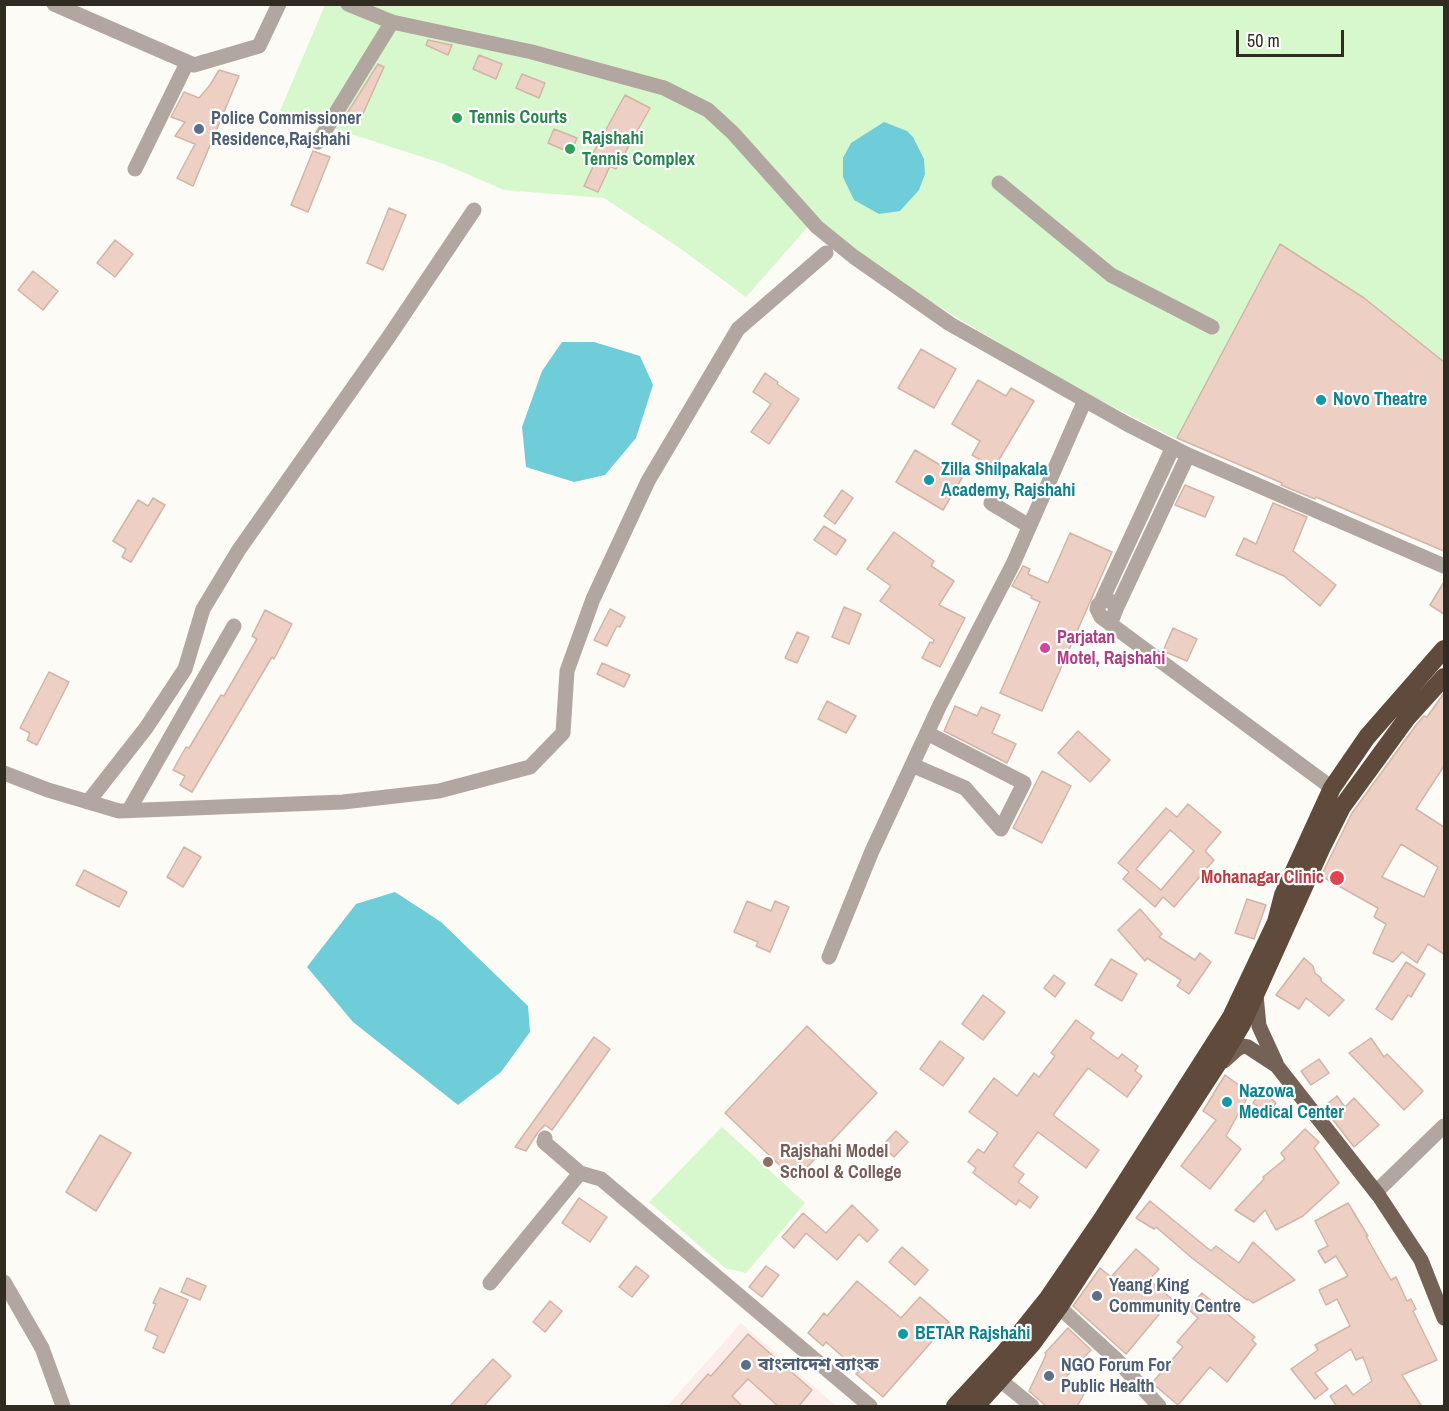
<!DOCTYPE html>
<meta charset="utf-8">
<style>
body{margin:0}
#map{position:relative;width:1449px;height:1411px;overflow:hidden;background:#fdfbf6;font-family:"Archivo Narrow",sans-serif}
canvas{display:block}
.frame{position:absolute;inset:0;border:6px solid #302c22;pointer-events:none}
.scale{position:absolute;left:1236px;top:30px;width:108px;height:27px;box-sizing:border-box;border:3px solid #302c22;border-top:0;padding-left:8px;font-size:18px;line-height:21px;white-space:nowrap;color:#302c22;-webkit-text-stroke:4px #fff;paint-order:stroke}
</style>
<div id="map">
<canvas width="1449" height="1411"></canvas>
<div class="frame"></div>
<div class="scale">50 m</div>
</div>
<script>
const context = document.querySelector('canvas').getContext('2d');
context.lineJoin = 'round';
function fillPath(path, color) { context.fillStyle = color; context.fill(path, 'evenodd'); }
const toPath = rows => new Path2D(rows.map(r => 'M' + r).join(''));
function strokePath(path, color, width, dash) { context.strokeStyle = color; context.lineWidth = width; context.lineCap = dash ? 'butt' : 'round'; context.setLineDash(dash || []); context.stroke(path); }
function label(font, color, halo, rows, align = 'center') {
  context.font = font + ' "Archivo Narrow","Noto Sans Bengali",sans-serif'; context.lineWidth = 4.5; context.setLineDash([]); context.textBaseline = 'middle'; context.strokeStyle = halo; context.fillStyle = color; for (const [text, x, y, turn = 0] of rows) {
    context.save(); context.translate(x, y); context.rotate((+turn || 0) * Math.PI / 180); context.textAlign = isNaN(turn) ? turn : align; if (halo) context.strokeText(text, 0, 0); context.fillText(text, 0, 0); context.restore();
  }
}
fillPath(toPath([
 [741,1323,836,1406,667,1406]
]), '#fdedea');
fillPath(toPath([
 [325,5,337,5,392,24,662,91,706,111,811,223,746,297,681,249,604,198,504,190,444,164,280,111],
 [362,5,1444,5,1444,362,1364,298,1280,244,1176,439,1059,379,898,282,843,244,712,106,393,16],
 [722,1127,805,1203,746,1273,725,1268,649,1202]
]), '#d7f7cd');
fillPath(toPath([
 [884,122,907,131,913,137,924,159,925,174,919,190,900,211,879,214,854,200,843,177,843,158,851,143],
 [562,342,594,342,640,356,653,385,636,438,605,475,574,482,526,467,522,427,542,371],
 [395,892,441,922,528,1006,530,1032,501,1072,458,1105,353,1022,307,967,356,904]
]), '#6ecdd8');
const building = toPath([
 [428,40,452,45,448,55,426,45,428,40],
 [479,55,502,64,496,79,473,69,479,55],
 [378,64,384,67,361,118,348,112,378,64],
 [219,70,239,76,193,186,177,178,195,144,175,136,185,122,171,117,184,92,199,98,210,85,219,70],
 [522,74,545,83,539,98,516,88,522,74],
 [625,95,650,108,616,169,610,166,598,192,584,186,597,158,592,155,625,95],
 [554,129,577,138,571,153,548,143,554,129],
 [313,151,330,157,308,212,291,205,313,151],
 [389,208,406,215,383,270,367,263,389,208],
 [115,240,133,254,115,277,97,263,115,240],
 [1280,244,1364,298,1444,362,1444,551,1316,497,1315,499,1281,485,1282,483,1177,438,1280,244],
 [33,271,58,291,43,310,18,290,33,271],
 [921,349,956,369,934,408,898,388,921,349],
 [765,373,778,382,777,384,799,399,769,444,751,432,771,404,753,392,765,373],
 [978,380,1006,396,1011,388,1034,401,994,468,972,455,980,441,952,424,978,380],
 [915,450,962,478,943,510,896,482,915,450],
 [1185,485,1214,497,1205,517,1175,505,1185,485],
 [842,490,853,498,835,524,824,516,842,490],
 [153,498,165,505,131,562,122,557,126,549,113,541,138,500,148,506,153,498],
 [1273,503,1307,517,1293,551,1336,585,1320,606,1284,576,1236,555,1244,538,1256,544,1273,503],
 [824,526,846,540,836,555,814,540,824,526],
 [894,532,934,561,931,566,954,581,939,605,965,618,940,667,922,658,930,642,933,643,934,640,880,601,891,586,867,569,894,532],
 [1070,533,1112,552,1042,711,1000,693,1040,602,1031,598,1032,596,1012,586,1023,566,1030,569,1028,574,1048,583,1070,533],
 [1444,582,1444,614,1430,605,1444,582],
 [844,607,861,614,849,644,832,637,844,607],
 [610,609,625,617,620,627,617,626,607,646,594,640,610,609],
 [265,610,292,624,274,659,272,657,192,792,180,785,185,776,173,770,186,747,189,748,221,695,224,696,257,639,252,636,265,610],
 [1173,628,1197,639,1187,661,1163,651,1173,628],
 [797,632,809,637,797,663,785,658,797,632],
 [602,663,630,675,624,687,597,674,602,663],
 [49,672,69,682,37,745,27,740,30,733,20,728,49,672],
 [1444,693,1444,766,1416,809,1444,827,1444,954,1428,944,1417,963,1402,952,1393,962,1373,953,1386,924,1374,917,1378,908,1321,876,1352,813,1416,725,1424,716,1427,717,1444,693],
 [1401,844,1438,867,1424,897,1382,877,1401,844],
 [827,701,856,716,846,733,818,719,827,701],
 [955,706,977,716,981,707,1000,715,992,733,1016,744,1007,763,944,731,955,706],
 [1078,731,1110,760,1090,782,1058,753,1078,731],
 [1042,771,1071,786,1042,843,1013,828,1042,771],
 [1188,804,1221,832,1205,851,1214,860,1174,907,1163,897,1155,907,1123,879,1129,872,1118,863,1166,808,1177,817,1188,804],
 [1170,830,1194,851,1161,890,1136,869,1170,830],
 [184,847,201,857,183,887,167,877,184,847],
 [84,870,127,892,119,907,76,885,84,870],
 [1247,899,1266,905,1254,939,1235,933,1247,899],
 [747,901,771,911,775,901,789,907,770,952,756,946,758,942,734,932,747,901],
 [1140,909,1162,934,1159,937,1195,960,1200,953,1211,962,1189,994,1177,986,1181,980,1147,958,1145,961,1118,930,1140,909],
 [1304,958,1313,966,1315,973,1321,978,1321,981,1344,1000,1329,1016,1306,998,1299,1009,1276,995,1304,958],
 [1111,959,1137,974,1122,1001,1095,985,1111,959],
 [1406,962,1425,974,1411,997,1408,995,1392,1020,1376,1009,1406,962],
 [1054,975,1065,983,1055,997,1044,988,1054,975],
 [983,995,1005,1012,983,1040,962,1024,983,995],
 [1076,1020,1094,1033,1090,1038,1118,1059,1122,1054,1138,1066,1135,1071,1142,1076,1127,1097,1088,1068,1053,1115,1099,1150,1086,1168,1038,1132,1013,1166,1024,1174,1018,1182,1038,1197,1030,1208,1019,1200,1016,1205,973,1173,976,1168,968,1162,978,1149,984,1153,998,1133,969,1112,994,1078,1017,1096,1034,1073,1039,1077,1055,1056,1051,1053,1076,1020],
 [807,1026,877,1093,795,1180,725,1113,807,1026],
 [594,1037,610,1049,552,1130,545,1125,538,1132,526,1151,515,1147,594,1037],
 [1371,1038,1384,1057,1387,1054,1423,1091,1404,1110,1349,1053,1371,1038],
 [940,1041,964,1058,943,1086,920,1069,940,1041],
 [1319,1059,1329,1073,1311,1085,1301,1071,1319,1059],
 [1225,1075,1250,1093,1226,1136,1241,1149,1210,1189,1181,1166,1216,1120,1203,1111,1225,1075],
 [1263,1090,1276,1103,1267,1114,1253,1103,1263,1090],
 [1337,1096,1345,1107,1354,1098,1379,1125,1354,1147,1323,1107,1337,1096],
 [1305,1129,1319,1142,1314,1148,1339,1183,1303,1216,1276,1230,1265,1210,1254,1222,1235,1210,1264,1179,1263,1177,1285,1159,1281,1153,1305,1129],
 [896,1131,908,1142,894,1157,882,1146,896,1131],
 [100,1135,131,1153,96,1211,66,1192,100,1135],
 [579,1198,607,1217,590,1242,562,1223,579,1198],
 [1150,1201,1211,1251,1216,1246,1239,1263,1253,1242,1295,1280,1253,1303,1248,1299,1247,1300,1192,1258,1156,1227,1154,1229,1136,1218,1150,1201],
 [1348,1203,1368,1236,1366,1236,1391,1280,1396,1277,1407,1301,1411,1299,1416,1309,1413,1311,1437,1360,1402,1375,1422,1407,1337,1407,1330,1396,1346,1385,1353,1395,1372,1381,1363,1357,1356,1360,1351,1349,1315,1373,1328,1389,1315,1399,1291,1369,1318,1350,1315,1345,1350,1326,1337,1299,1326,1305,1319,1290,1348,1276,1336,1256,1325,1263,1318,1251,1328,1246,1315,1221,1348,1203],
 [852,1205,878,1230,867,1242,859,1234,837,1260,806,1233,794,1248,782,1237,803,1213,826,1233,852,1205],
 [902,1247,928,1270,915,1285,889,1262,902,1247],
 [1136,1249,1159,1269,1149,1280,1172,1299,1126,1354,1073,1306,1100,1268,1111,1277,1136,1249],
 [636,1266,649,1276,632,1297,619,1287,636,1266],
 [766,1266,779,1275,762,1297,749,1287,766,1266],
 [187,1278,206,1286,200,1300,181,1292,187,1278],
 [857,1281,901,1318,920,1297,949,1322,883,1397,856,1374,859,1371,826,1342,823,1346,808,1333,824,1313,827,1316,857,1281],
 [160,1288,188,1300,164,1353,153,1348,158,1336,145,1330,156,1304,153,1303,160,1288],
 [1202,1293,1255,1337,1252,1340,1256,1344,1227,1382,1210,1367,1178,1405,1152,1383,1183,1347,1177,1342,1198,1318,1188,1309,1202,1293],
 [550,1301,562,1311,545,1332,533,1322,550,1301],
 [1068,1328,1091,1350,1065,1378,1084,1394,1077,1407,1047,1407,1029,1391,1046,1355,1045,1353,1068,1328],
 [748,1334,812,1390,798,1407,779,1407,748,1379,732,1396,743,1407,679,1407,708,1374,711,1376,748,1334],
 [493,1359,511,1376,483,1407,449,1407,493,1359]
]);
fillPath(building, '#edd0c3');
strokePath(building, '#d1b5a8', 1.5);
strokePath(toPath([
 [54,4,194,65,259,46,279,4],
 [348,4,392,22,532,52,664,88,708,110,733,133,817,227,854,257,950,324,1127,424,1188,455,1444,566],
 [318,142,392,22],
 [135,169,187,63],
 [999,183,1111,275,1212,327],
 [991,503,1029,526],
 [1101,602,1173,447],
 [1116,609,1188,455],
 [1101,617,1104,619,1113,617,1116,609,1113,602,1105,600,1098,605,1097,609,1101,617,1332,788],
 [912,765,965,788,1001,829,1024,783,927,733],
 [4,773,48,790,119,811,343,802,439,791,530,767,563,733,567,671,593,599,648,481,738,329,826,253],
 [88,802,146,728,185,669,203,609,238,551,388,338,474,210],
 [129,810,234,626],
 [829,957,872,851,939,707,1013,564,1085,400],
 [545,1138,544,1142,580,1173],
 [1376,1192,1444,1126],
 [4,1282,42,1348,63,1406],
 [490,1283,580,1173,601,1179,870,1406],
 [1059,1307,1117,1360,1159,1406],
 [1000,1380,1032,1406]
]), '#b2a7a0', 15);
strokePath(toPath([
 [1256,995,1259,1026,1276,1063],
 [1224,1061,1236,1050,1242,1046,1248,1047,1277,1066,1379,1196,1421,1260,1444,1318]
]), '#756256', 15);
strokePath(toPath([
 [955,1406,1004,1353,1048,1298,1102,1219,1231,1017,1276,922,1283,895,1332,788,1367,737,1444,649],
 [976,1406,1032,1344,1059,1307,1224,1054,1242,1024,1321,849,1342,807,1407,718,1444,677]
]), '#5f4a3c', 18);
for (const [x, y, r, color] of [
 [457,118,6,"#2e9e5b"],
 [199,129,6,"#5c6f8a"],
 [570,149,6,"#2e9e5b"],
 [1321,400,6,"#0f9aa8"],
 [929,480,6,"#0f9aa8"],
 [1045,648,6,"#d1479c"],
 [1337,878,8,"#e0444e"],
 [1227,1102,6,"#0f9aa8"],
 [768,1162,6,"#8d6e63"],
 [1097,1296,6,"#5c6f8a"],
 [903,1334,6,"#0f9aa8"],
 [746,1365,6,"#5c6f8a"],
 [1049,1376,6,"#5c6f8a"]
]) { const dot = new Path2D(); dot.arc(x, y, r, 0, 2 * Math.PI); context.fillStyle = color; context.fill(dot); strokePath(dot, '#fff', 2); }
label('bold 18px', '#27864d', '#fff', [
 ["Tennis Courts",469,118],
 ["Rajshahi",582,139],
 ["Tennis Complex",582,160]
], 'left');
label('bold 18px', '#4e5e75', '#fff', [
 ["Police Commissioner",211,119],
 ["Residence,Rajshahi",211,140],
 ["Yeang King",1109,1286],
 ["Community Centre",1109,1307],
 ["বাংলাদেশ ব্যাংক",758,1365],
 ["NGO Forum For",1061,1366],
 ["Public Health",1061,1387]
], 'left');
label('bold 18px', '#0d838f', '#fff', [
 ["Novo Theatre",1333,400],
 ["Zilla Shilpakala",941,470],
 ["Academy, Rajshahi",941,491],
 ["Nazowa",1239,1092],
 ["Medical Center",1239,1113],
 ["BETAR Rajshahi",915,1334]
], 'left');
label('bold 18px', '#b23c85', '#fff', [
 ["Parjatan",1057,638],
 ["Motel, Rajshahi",1057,659]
], 'left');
label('bold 18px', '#be3a42', '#fff', [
 ["Mohanagar Clinic",1324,878]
], 'right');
label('bold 18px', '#785e54', '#fff', [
 ["Rajshahi Model",780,1152],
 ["School & College",780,1173]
], 'left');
</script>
